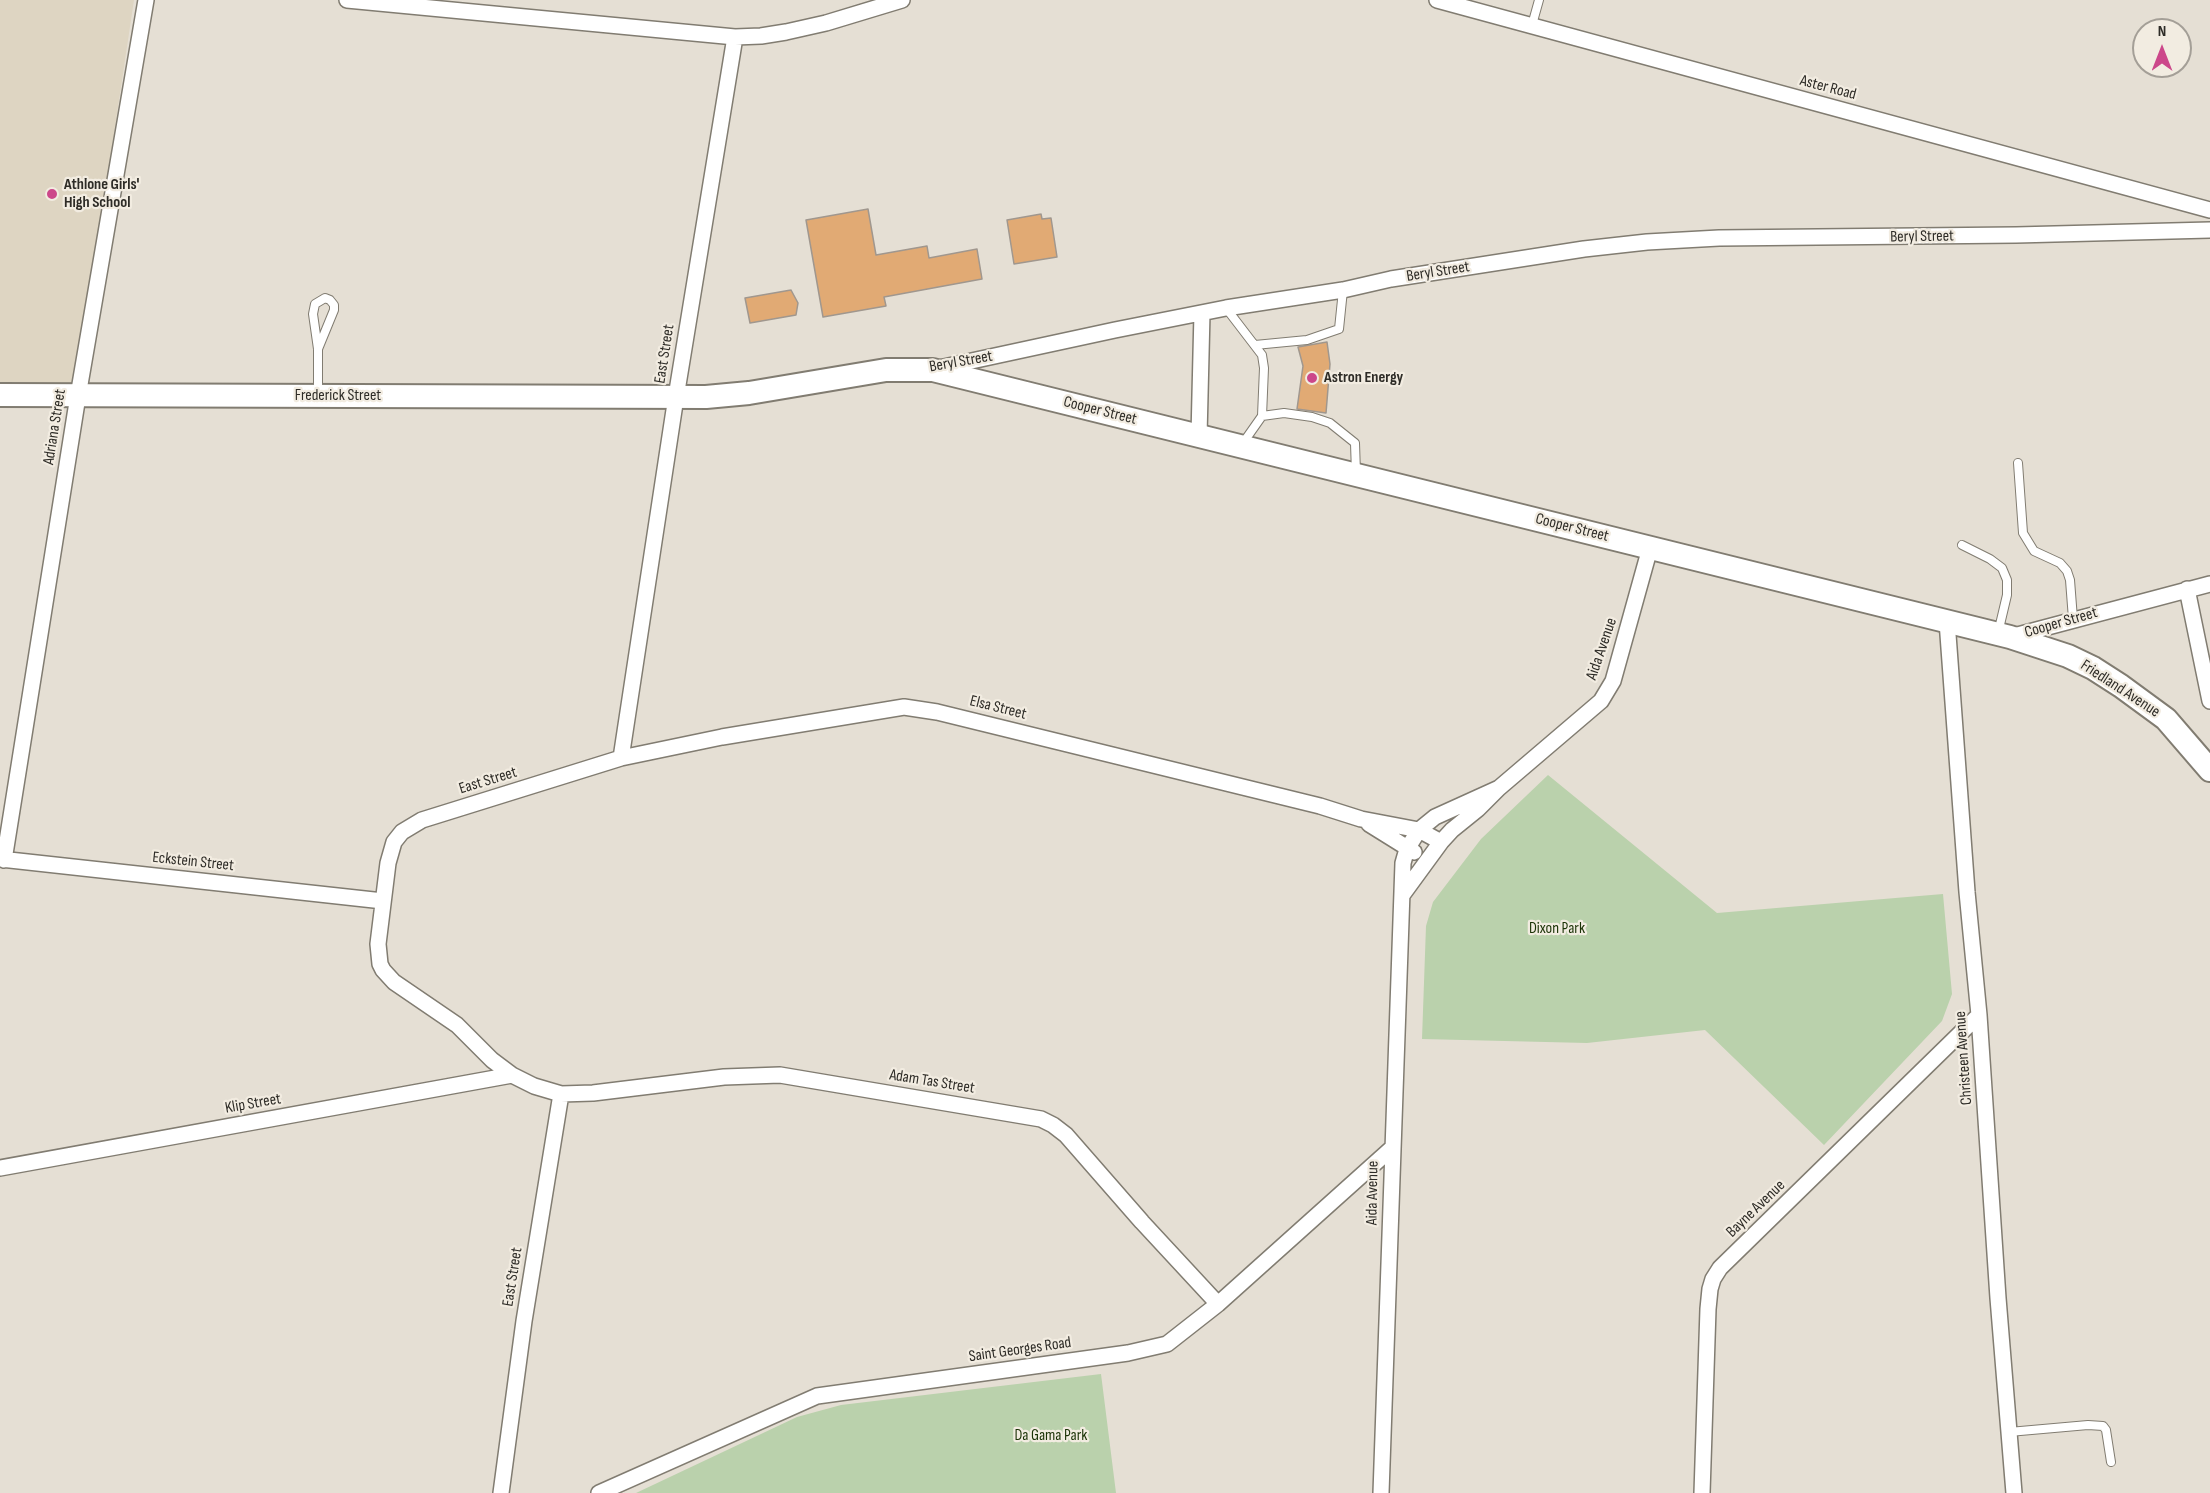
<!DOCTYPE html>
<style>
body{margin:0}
#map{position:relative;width:2210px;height:1493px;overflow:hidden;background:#e5dfd4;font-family:"Sofia Sans Condensed",sans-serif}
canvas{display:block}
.north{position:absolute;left:2132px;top:18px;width:60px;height:60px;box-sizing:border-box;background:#f2ece1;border:2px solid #a49f97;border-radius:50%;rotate:0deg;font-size:16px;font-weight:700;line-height:24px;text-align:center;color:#2e2c27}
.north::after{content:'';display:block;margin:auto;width:21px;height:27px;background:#cc478a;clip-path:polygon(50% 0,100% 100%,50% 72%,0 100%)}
</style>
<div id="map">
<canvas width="2210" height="1493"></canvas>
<div class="north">N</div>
</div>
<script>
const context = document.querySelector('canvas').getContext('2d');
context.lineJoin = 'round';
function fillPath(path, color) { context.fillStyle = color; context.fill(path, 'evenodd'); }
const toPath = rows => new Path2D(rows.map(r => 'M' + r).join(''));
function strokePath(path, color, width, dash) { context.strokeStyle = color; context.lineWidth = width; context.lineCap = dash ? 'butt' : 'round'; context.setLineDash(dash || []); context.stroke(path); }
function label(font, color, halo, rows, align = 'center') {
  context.font = font + ' "Sofia Sans Condensed",sans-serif'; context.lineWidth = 4.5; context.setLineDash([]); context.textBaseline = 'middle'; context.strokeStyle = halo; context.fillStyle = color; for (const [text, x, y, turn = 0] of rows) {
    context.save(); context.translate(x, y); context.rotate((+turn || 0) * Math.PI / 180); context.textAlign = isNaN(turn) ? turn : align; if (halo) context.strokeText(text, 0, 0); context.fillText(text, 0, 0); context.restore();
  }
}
fillPath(toPath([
 [0,0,134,0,76,388,0,388]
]), '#ded5c2');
fillPath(toPath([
 [1548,775,1717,913,1943,894,1952,994,1942,1021,1824,1145,1705,1030,1587,1043,1422,1039,1426,926,1433,902,1481,839],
 [1101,1374,1116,1493,636,1493,797,1417,841,1405]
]), '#bad1ac');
const building = toPath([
 [868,209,876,255,927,246,929,258,977,249,982,279,884,297,886,306,823,317,806,220,868,209],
 [1041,214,1042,219,1051,218,1057,257,1014,264,1007,220,1041,214],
 [791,290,798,303,796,315,750,323,745,298,791,290],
 [1327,342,1330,364,1326,413,1297,409,1303,366,1298,347,1327,342]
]);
fillPath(building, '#e1aa74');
strokePath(building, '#a0978e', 1.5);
const service = toPath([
 [1532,25,1539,0],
 [1226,308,1262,355,1264,368,1262,416],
 [1255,345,1307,340,1339,329,1343,290],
 [318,393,318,349,313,314,315,304,325,298,330,300,334,305,334,310,318,349],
 [1243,443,1262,416,1284,413,1312,417,1330,423,1355,443,1356,473],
 [2018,463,2023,533,2034,551,2060,563,2067,571,2070,580,2073,619],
 [1962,545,1990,559,2002,568,2007,580,2007,595,1998,633],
 [2009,1432,2088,1425,2103,1426,2106,1430,2111,1462]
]);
const minor = toPath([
 [347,0,735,37,761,36,786,32,826,23,902,0],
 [1437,0,2210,210],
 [939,368,1115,330,1226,308,1343,290,1391,279,1584,249,1647,242,1719,238,2016,235,2210,230],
 [1199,436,1202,313],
 [2187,589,2210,701],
 [1947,621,1967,892,1979,1015,1998,1298,2014,1493],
 [2010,637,2210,584],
 [621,758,676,397,735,37],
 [1369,824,1414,852],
 [0,859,383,901],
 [4,860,78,396,146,0],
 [1403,894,1441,842,1452,830,1478,809,1499,788,1601,701,1613,681,1650,548],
 [0,1168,512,1075],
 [1218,1304,1142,1222,1066,1135,1053,1125,1041,1119,780,1075,724,1077,593,1093,561,1094,534,1086,512,1075,492,1060,457,1025,394,982,383,970,380,964,378,944,388,863,394,842,402,832,422,820,621,758,722,737,904,707,937,712,1320,806,1361,819,1419,830,1441,842],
 [501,1493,524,1321,561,1094],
 [599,1493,817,1396,1128,1353,1167,1344,1218,1304,1392,1148],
 [1381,1493,1403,863,1407,849,1419,830,1435,817,1499,788],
 [1702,1493,1708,1309,1710,1289,1713,1279,1720,1268,1979,1015]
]);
const secondary = toPath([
 [0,395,706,397,749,393,886,370,933,370,2010,637,2068,656,2093,668,2121,686,2166,719,2210,770]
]);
strokePath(service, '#817c71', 10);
strokePath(minor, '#817c71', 18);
strokePath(secondary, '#817c71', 26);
strokePath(service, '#fff', 8);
strokePath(minor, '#fff', 15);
strokePath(secondary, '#fff', 22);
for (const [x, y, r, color] of [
 [52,194,6,"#cc478a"],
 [1312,378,6,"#cc478a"]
]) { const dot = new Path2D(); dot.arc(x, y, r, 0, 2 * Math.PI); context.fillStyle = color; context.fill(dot); strokePath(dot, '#f2ece1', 2); }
label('16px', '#2e2c27', '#f2ece1', [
 ["Aster Road",1828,88,15],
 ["Beryl Street",1922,237,-1],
 ["Beryl Street",1438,272,-9],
 ["East Street",665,354,-81],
 ["Beryl Street",961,362,-10],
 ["Frederick Street",338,396],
 ["Cooper Street",1100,411,14],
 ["Adriana Street",55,427,-81],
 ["Cooper Street",1572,528,14],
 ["Cooper Street",2061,623,-16],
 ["Aida Avenue",1602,649,-71],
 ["Friedland Avenue",2120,689,33],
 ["Elsa Street",998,708,14],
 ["East Street",488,781,-17],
 ["Eckstein Street",193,862,6],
 ["Christeen Avenue",1964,1058,-94],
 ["Adam Tas Street",932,1082,9],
 ["Klip Street",253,1104,-10],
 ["Aida Avenue",1373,1193,-89],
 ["Bayne Avenue",1756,1209,-44],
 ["East Street",513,1277,-81],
 ["Saint Georges Road",1020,1350,-8]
]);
label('bold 16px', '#2e2c27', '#f2ece1', [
 ["Athlone Girls'",64,185],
 ["High School",64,203],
 ["Astron Energy",1324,378]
], 'left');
label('16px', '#1a3205', '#f2ece1', [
 ["Dixon Park",1557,929],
 ["Da Gama Park",1051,1436]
]);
</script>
